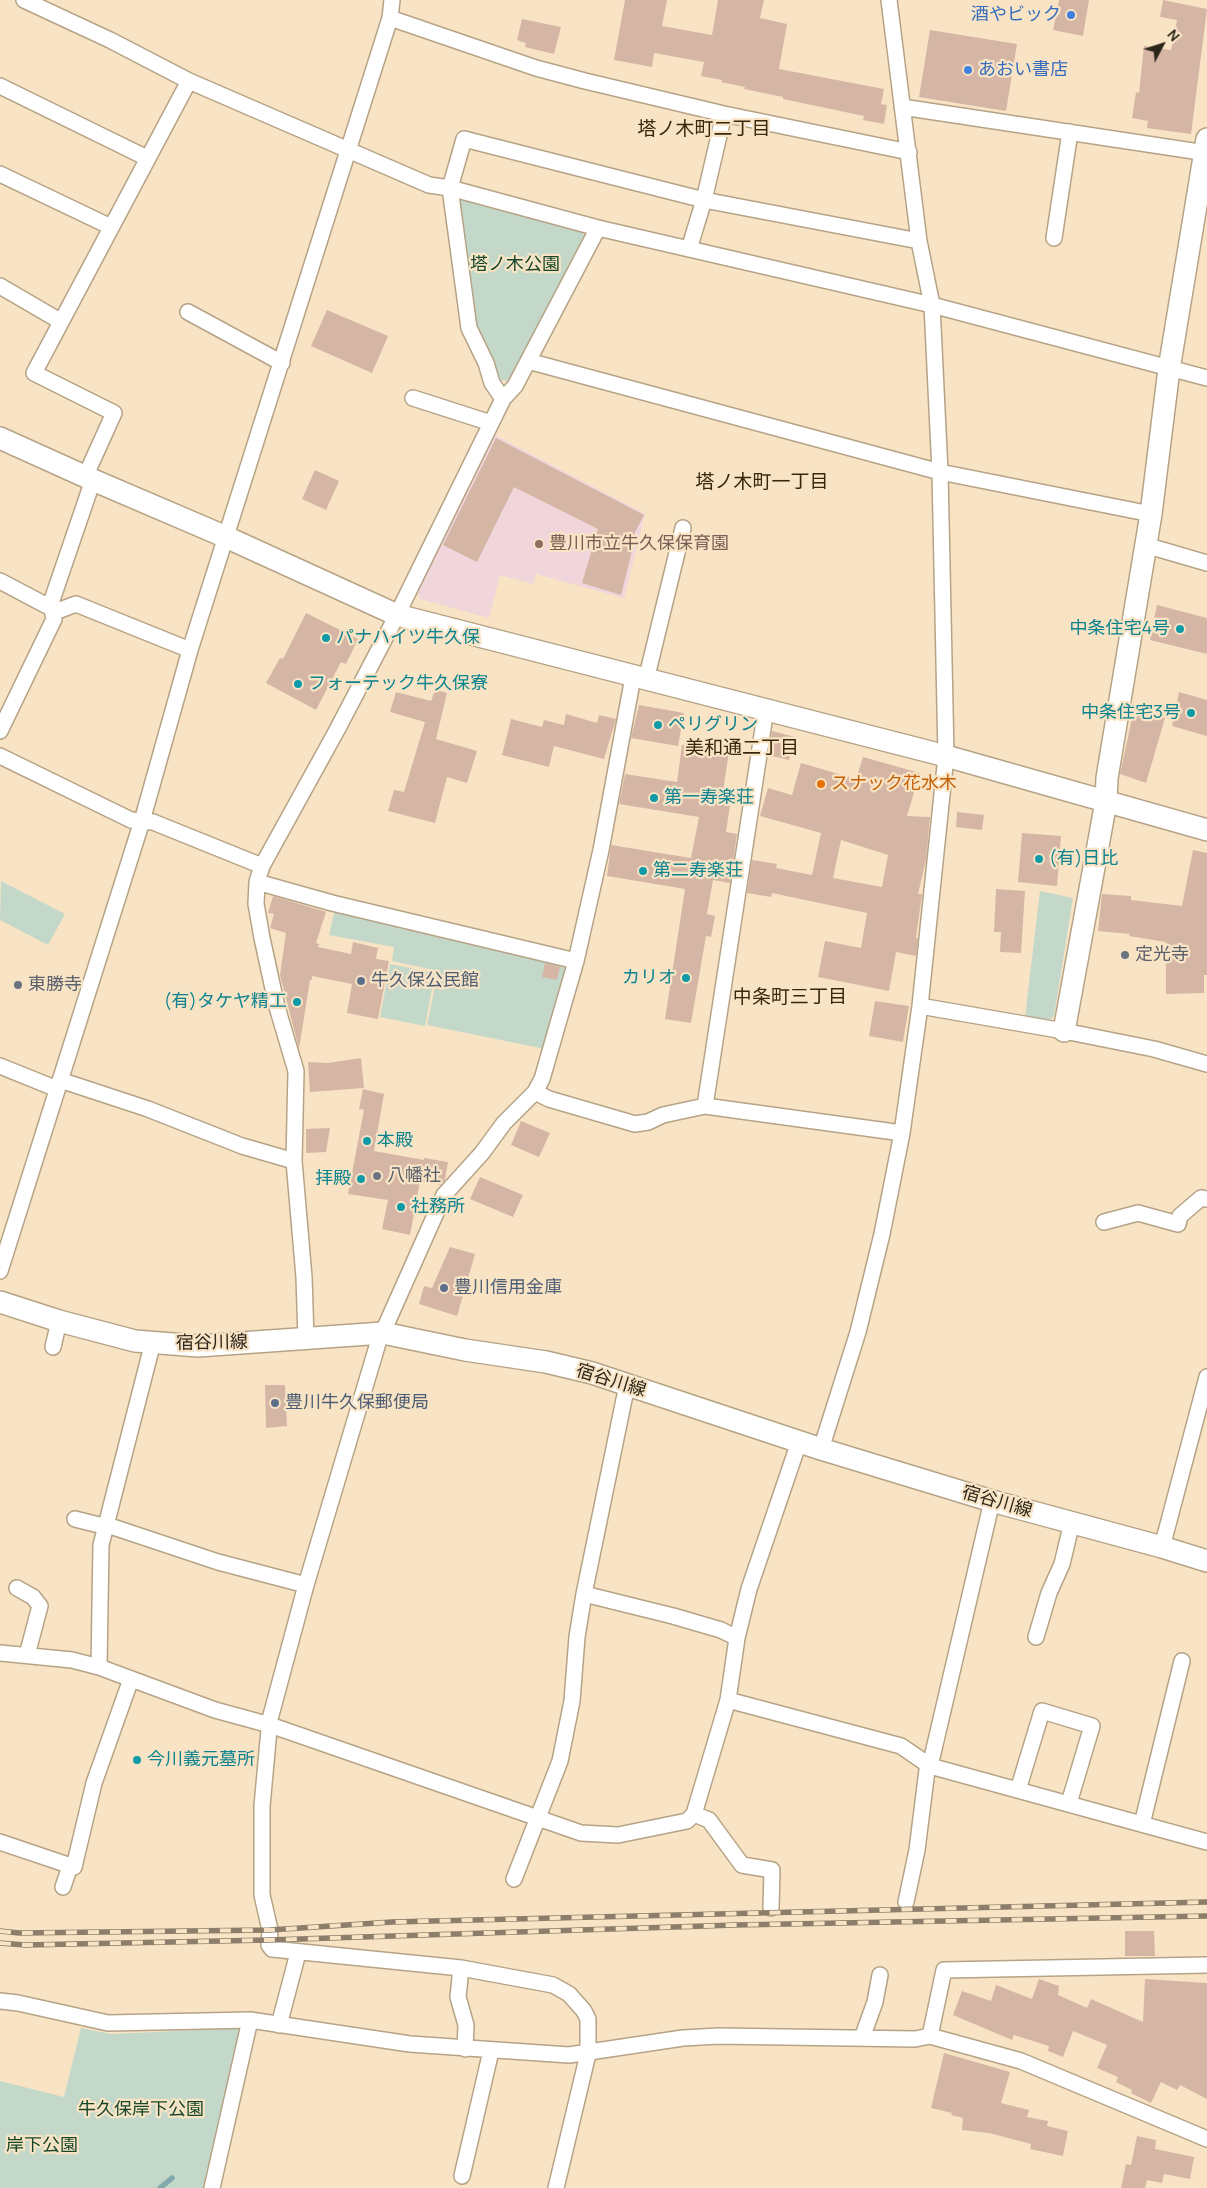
<!DOCTYPE html>
<meta charset="utf-8">
<style>
body{margin:0}
#map{position:relative;width:1207px;height:2188px;overflow:hidden;background:#f8e4c5;font-family:Manrope,sans-serif}
canvas{display:block}
.north{position:absolute;left:1137px;top:20px;width:50px;height:50px;-webkit-text-stroke:4px #f8e4c5;paint-order:stroke;rotate:50deg;font-size:14px;font-weight:700;line-height:20px;text-align:center;color:#2c2519}
.north::after{content:'';display:block;margin:auto;width:18px;height:22px;background:#2c2519;clip-path:polygon(50% 0,100% 100%,50% 72%,0 100%)}
</style>
<div id="map">
<canvas width="1207" height="2188"></canvas>
<div class="north">N</div>
</div>
<script>
const context = document.querySelector('canvas').getContext('2d');
context.lineJoin = 'round';
function fillPath(path, color) { context.fillStyle = color; context.fill(path, 'evenodd'); }
const toPath = rows => new Path2D(rows.map(r => 'M' + r).join(''));
function strokePath(path, color, width, dash) { context.strokeStyle = color; context.lineWidth = width; context.lineCap = dash ? 'butt' : 'round'; context.setLineDash(dash || []); context.stroke(path); }
function label(font, color, halo, rows, align = 'center') {
  context.font = font + ' Manrope,"Noto Sans JP",sans-serif'; context.lineWidth = 4.5; context.setLineDash([]); context.textBaseline = 'middle'; context.strokeStyle = halo; context.fillStyle = color; for (const [text, x, y, turn = 0] of rows) {
    context.save(); context.translate(x, y); context.rotate((+turn || 0) * Math.PI / 180); context.textAlign = isNaN(turn) ? turn : align; if (halo) context.strokeText(text, 0, 0); context.fillText(text, 0, 0); context.restore();
  }
}
fillPath(toPath([
 [495,435,645,514,624,598,536,574,533,584,500,575,489,618,420,599,417,593]
]), '#f0d5db');
fillPath(toPath([
 [461,200,582,232,586,239,510,381,496,380,475,331,457,204],
 [1,881,65,914,48,945,0,920],
 [1040,891,1073,898,1054,1016,1048,1021,1025,1017],
 [335,909,559,962,568,972,545,1049,427,1025,438,971,392,961,394,947,329,935],
 [390,964,435,973,425,1026,380,1017],
 [81,2028,111,2034,242,2028,203,2188,0,2188,0,2081,64,2097]
]), '#c4d8ca');
strokePath(toPath([
 [160,2188,172,2178]
]), '#83abae', 5.5);
fillPath(toPath([
 [625,0,667,0,662,26,712,35,718,0,764,0,760,18,787,24,779,69,884,89,881,104,887,105,884,124,863,120,864,116,783,99,783,97,744,89,745,87,721,82,722,80,701,76,704,62,654,53,652,67,614,60],
 [1059,0,1089,0,1083,36,1053,30],
 [1163,0,1207,9,1191,134,1147,128,1148,121,1132,118,1136,92,1139,93,1144,46,1171,50,1177,20,1160,17],
 [522,19,561,27,554,54,525,47,526,43,517,40],
 [930,30,1017,44,1006,111,919,97],
 [327,310,388,336,372,373,311,346],
 [496,438,644,515,630,542,634,543,621,595,582,583,598,529,514,487,477,562,443,545],
 [315,470,339,481,326,510,302,499],
 [1157,605,1207,618,1207,654,1150,640],
 [306,613,358,639,346,664,341,662,316,710,266,683,280,658,283,659],
 [435,690,447,693,436,739,477,751,467,783,447,777,435,823,388,811,394,790,404,792,425,722,390,712,396,692,431,701],
 [1179,692,1207,700,1207,736,1172,726],
 [639,705,684,713,678,746,631,738],
 [1134,709,1165,718,1146,783,1120,774],
 [566,714,597,723,599,715,616,719,604,759,554,746,549,767,502,755,511,719,542,727,544,720,564,725],
 [772,731,795,737,789,760,768,755],
 [682,745,729,752,723,791,732,792,726,832,737,834,730,883,713,880,707,914,715,916,711,937,706,936,691,1023,665,1019,685,889,607,876,611,845,691,858,699,817,619,804,625,774,677,782],
 [863,757,920,773,907,816,930,817,926,860,918,894,922,894,916,938,918,938,916,956,896,952,889,991,818,977,825,941,861,948,867,913,772,893,771,897,747,893,752,860,777,864,776,868,812,875,821,833,760,816,768,788,792,795,801,763,856,779],
 [841,840,888,855,882,887,833,878],
 [957,812,984,815,982,830,956,827],
 [1022,833,1061,836,1057,886,1018,882],
 [1193,850,1207,853,1207,975,1204,975,1204,993,1166,994,1166,942,1129,936,1130,934,1098,931,1102,894,1131,896,1131,900,1182,906],
 [996,889,1025,891,1021,953,1000,952,1001,932,994,932],
 [273,896,326,912,316,943,319,944,318,947,351,954,353,942,378,948,376,959,389,961,378,1019,347,1013,352,984,312,976,312,980,310,980,299,1049,280,975,286,933,270,928,274,914,268,913],
 [545,963,560,967,557,980,542,977],
 [875,1001,909,1006,903,1042,869,1036],
 [361,1058,364,1088,310,1092,308,1062,328,1063],
 [363,1089,384,1094,374,1151,424,1160,424,1158,448,1162,445,1180,441,1185,420,1181,410,1235,382,1229,388,1200,348,1194,364,1110,359,1109],
 [521,1121,550,1133,539,1157,511,1145],
 [330,1128,326,1152,306,1153,306,1129],
 [480,1177,523,1195,513,1217,470,1199],
 [450,1247,475,1254,457,1316,419,1304,424,1286,432,1288],
 [265,1385,285,1385,287,1426,266,1428],
 [1125,1931,1154,1931,1155,1956,1125,1956],
 [1039,1979,1059,1986,1058,1995,1087,2008,1091,1999,1143,2022,1145,1979,1207,1983,1207,2099,1180,2085,1177,2090,1161,2082,1151,2103,1131,2093,1132,2090,1116,2082,1118,2077,1097,2068,1107,2045,1073,2031,1063,2057,1048,2051,1049,2046,1014,2035,1012,2040,953,2015,962,1991,991,2001,996,1985,1032,1999],
 [944,2053,1010,2072,1001,2103,1029,2110,1027,2117,1048,2121,1047,2126,1068,2131,1063,2156,1030,2149,1031,2144,989,2133,962,2130,963,2118,951,2115,952,2113,931,2108],
 [1137,2136,1156,2140,1155,2149,1194,2157,1190,2179,1164,2174,1162,2183,1147,2180,1145,2188,1121,2188,1126,2164,1131,2165]
]), '#d5b6a5');
const street = toPath([
 [24,0,110,40,189,81,429,185,450,188,598,228,932,305,1207,378],
 [390,18,536,68,585,81,724,114,909,152],
 [0,86,147,158],
 [902,107,1207,153],
 [0,174,111,227],
 [1054,238,1070,132],
 [689,249,704,200,724,114],
 [0,286,60,321],
 [188,312,282,363],
 [528,361,940,472,1151,514],
 [413,398,491,423],
 [503,399,492,383,486,363,469,328,450,188,464,139,704,200,919,241],
 [85,477,114,413,34,373,189,81],
 [1145,545,1207,563],
 [0,581,53,609,60,610,76,604,190,650],
 [646,680,683,528],
 [0,731,54,619,51,603,93,480],
 [0,756,131,820,153,822,262,866],
 [257,882,332,903,576,961],
 [920,1006,1064,1031,1154,1049,1207,1064],
 [0,1066,57,1089],
 [60,1080,148,1109,242,1146,294,1161],
 [535,1092,549,1099,635,1124,648,1122,663,1115,705,1106,902,1133],
 [705,1106,766,709],
 [1104,1222,1138,1213,1178,1224,1180,1216,1201,1198,1207,1199],
 [0,1271,142,821,190,650,390,18,392,0],
 [306,1339,304,1277,294,1161,296,1071,277,1007,262,938,256,904,257,882,262,866,337,730,397,615,503,399,515,386,598,228],
 [53,1347,59,1321],
 [821,1449,858,1332,882,1234,902,1133,920,1006,946,756,940,472,932,305,919,241,889,0],
 [75,1519,107,1527,113,1527,218,1562,306,1585],
 [1162,1547,1207,1377],
 [17,1588,33,1597,40,1606,27,1655],
 [584,1594,673,1616,721,1630,737,1638],
 [1036,1637,1049,1593,1062,1564,1072,1522],
 [0,1653,72,1660,99,1667,215,1710,270,1725,581,1833,618,1835,687,1821,694,1814,728,1700,737,1638,749,1589,799,1442],
 [99,1667,101,1545,153,1342],
 [728,1700,901,1746,930,1766,1207,1842],
 [1018,1790,1042,1711,1092,1726,1069,1803],
 [694,1814,709,1820,742,1865,772,1870,771,1908],
 [1142,1824,1182,1661],
 [0,1842,74,1867,94,1783,131,1679],
 [514,1879,560,1761,572,1701,577,1637,584,1594,627,1385],
 [63,1887,70,1866],
 [906,1902,917,1850,927,1770,930,1766,992,1501],
 [461,1968,458,1997,466,2025,465,2049],
 [0,2001,18,2003,108,2023,250,2020,410,2044,569,2055,683,2038,719,2036,915,2039,930,2036,1021,2061,1207,2139],
 [279,2025,298,1953],
 [930,2036,944,1970,1207,1965],
 [862,2038,875,2002,880,1975],
 [462,2176,491,2051],
 [212,2188,250,2020],
 [556,2188,588,2054,588,2019,584,2011,569,1994,553,1985,461,1968,272,1949,269,1945,270,1930,262,1895,262,1806,270,1719,306,1585,378,1343,444,1195,482,1153,504,1123,535,1092,542,1079,576,961,601,850,633,677]
]);
const secondary = toPath([
 [0,438,93,480,226,537,397,615,946,756,1207,830],
 [1064,1031,1106,802,1107,778,1151,514,1169,369,1207,139],
 [0,1302,59,1321,135,1341,198,1346,383,1333,465,1350,546,1362,592,1373,821,1449,992,1501,1162,1547,1207,1561]
]);
strokePath(street, '#b6a386', 18);
strokePath(secondary, '#b6a386', 24);
strokePath(street, '#fff', 15);
strokePath(secondary, '#fff', 21);
const rail = toPath([
 [0,1931,19,1933,270,1930,392,1922,1207,1902],
 [0,1943,25,1945,269,1940,736,1925,1207,1916]
]);
strokePath(rail, '#8c7e6a', 5.5);
strokePath(rail, '#f8e4c5', 4, [11]);
for (const [x, y, r, color] of [
 [1071,15,5,"#3f7fe0"],
 [968,70,5,"#3f7fe0"],
 [539,544,5,"#8d6e63"],
 [1180,629,5,"#0f9aa8"],
 [326,638,5,"#0f9aa8"],
 [298,684,5,"#0f9aa8"],
 [1191,713,5,"#0f9aa8"],
 [658,725,5,"#0f9aa8"],
 [821,784,5,"#e8710a"],
 [654,798,5,"#0f9aa8"],
 [1039,859,5,"#0f9aa8"],
 [643,871,5,"#0f9aa8"],
 [1125,955,5,"#6b7280"],
 [686,978,5,"#0f9aa8"],
 [361,981,5,"#5c6f8a"],
 [18,985,5,"#6b7280"],
 [297,1002,5,"#0f9aa8"],
 [367,1141,5,"#0f9aa8"],
 [377,1176,5,"#6b7280"],
 [361,1179,5,"#0f9aa8"],
 [401,1207,5,"#0f9aa8"],
 [444,1288,5,"#5c6f8a"],
 [275,1403,5,"#5c6f8a"],
 [137,1760,5,"#0f9aa8"]
]) { const dot = new Path2D(); dot.arc(x, y, r, 0, 2 * Math.PI); context.fillStyle = color; context.fill(dot); strokePath(dot, '#f8e4c5', 2); }
label('18px', '#366cbe', '#f8e4c5', [
 ["酒やビック",1061,15],
 ["あおい書店",978,70,"left"]
], 'right');
label('18px', '#16472a', '#f8e4c5', [
 ["塔ノ木公園",515,265],
 ["牛久保岸下公園",141,2110],
 ["岸下公園",42,2146]
]);
label('18px', '#785e54', '#f8e4c5', [
 ["豊川市立牛久保保育園",549,544]
], 'left');
label('18px', '#0d838f', '#f8e4c5', [
 ["中条住宅4号",1170,629,"right"],
 ["パナハイツ牛久保",336,638],
 ["フォーテック牛久保寮",308,684],
 ["中条住宅3号",1181,713,"right"],
 ["ペリグリン",668,725],
 ["第一寿楽荘",664,798],
 ["(有)日比",1049,859],
 ["第二寿楽荘",653,871],
 ["カリオ",676,978,"right"],
 ["(有)タケヤ精工",287,1002,"right"],
 ["本殿",377,1141],
 ["拝殿",351,1179,"right"],
 ["社務所",411,1207],
 ["今川義元墓所",147,1760]
], 'left');
label('18px', '#c56008', '#f8e4c5', [
 ["スナック花水木",831,784]
], 'left');
label('18px', '#5b616d', '#f8e4c5', [
 ["定光寺",1135,955],
 ["東勝寺",28,985],
 ["八幡社",387,1176]
], 'left');
label('18px', '#4e5e75', '#f8e4c5', [
 ["牛久保公民館",371,981],
 ["豊川信用金庫",454,1288],
 ["豊川牛久保郵便局",285,1403]
], 'left');
label('18px', '#2c2519', '#f8e4c5', [
 ["宿谷川線",212,1343,-1],
 ["宿谷川線",611,1381,17],
 ["宿谷川線",997,1502,16]
]);
label('19px', '#37270c', '#f8e4c5', [
 ["塔ノ木町二丁目",704,130],
 ["塔ノ木町一丁目",762,483],
 ["美和通二丁目",742,749],
 ["中条町三丁目",790,998]
]);
</script>
